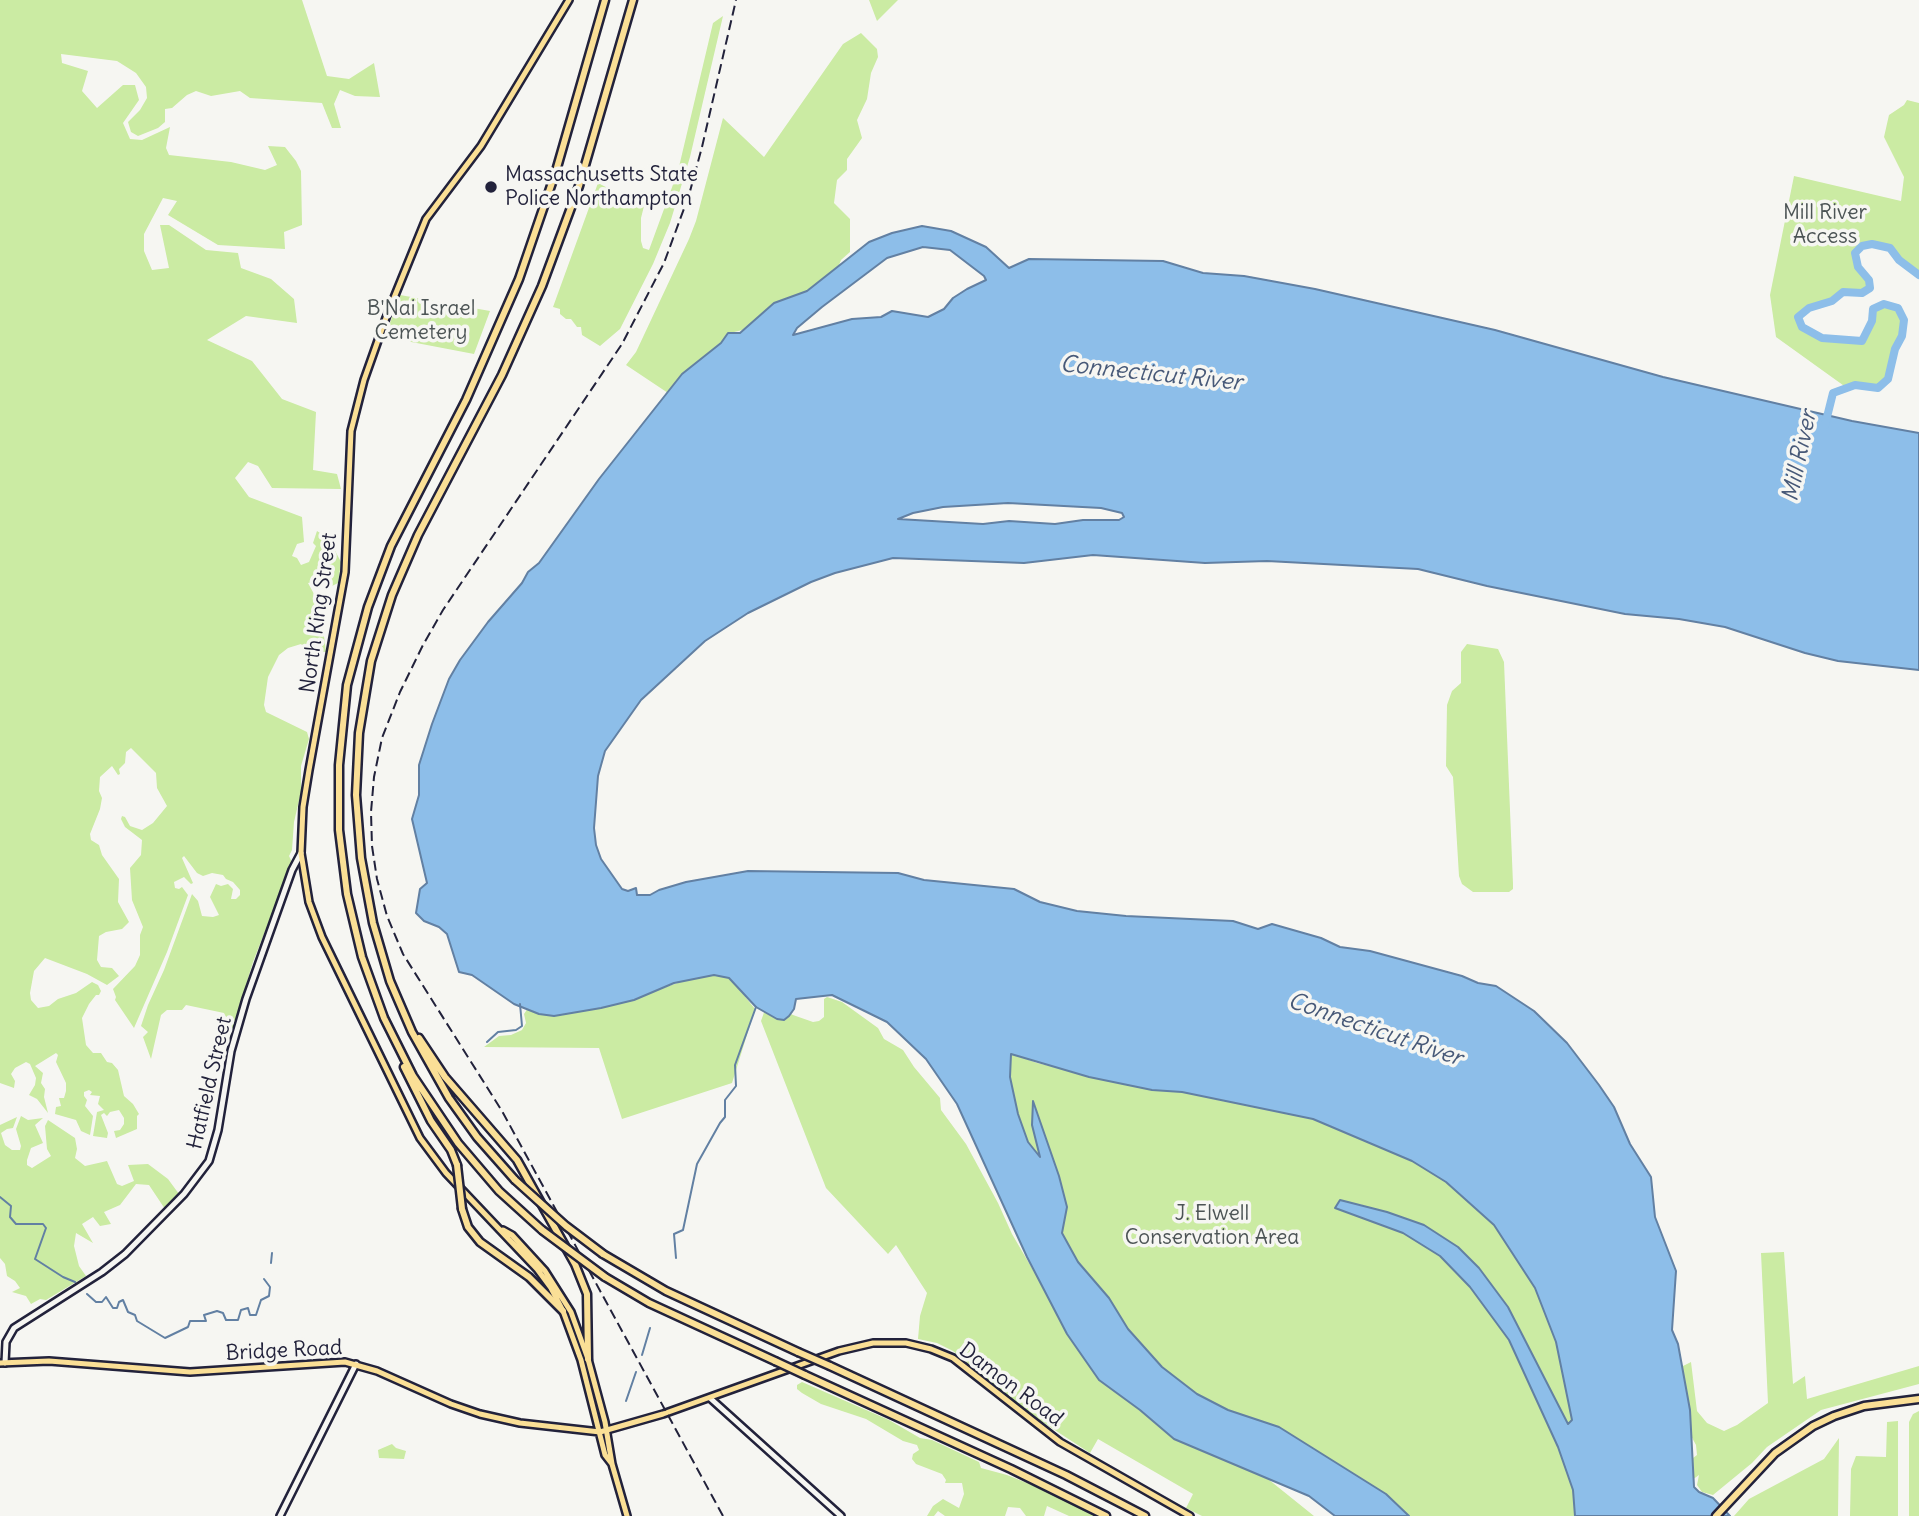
<!DOCTYPE html>
<style>
body{margin:0}
canvas{display:block;background:#f6f6f2}
</style>
<canvas width="1919" height="1516"></canvas>
<script>
const context = document.querySelector('canvas').getContext('2d');
context.lineJoin = 'round';
function fillPath(path, color) { context.fillStyle = color; context.fill(path, 'evenodd'); }
const toPath = rows => new Path2D(rows.map(r => 'M' + r).join(''));
function strokePath(path, color, width, dash) { context.strokeStyle = color; context.lineWidth = width; context.lineCap = dash ? 'butt' : 'round'; context.setLineDash(dash || []); context.stroke(path); }
function label(font, color, halo, rows, align = 'center') {
  context.font = font + ' Delius,sans-serif'; context.lineWidth = 7; context.setLineDash([]); context.textBaseline = 'middle'; context.strokeStyle = halo; context.fillStyle = color; for (const [text, x, y, turn = 0] of rows) {
    context.save(); context.translate(x, y); context.rotate((+turn || 0) * Math.PI / 180); context.textAlign = isNaN(turn) ? turn : align; if (halo) context.strokeText(text, 0, 0); context.fillText(text, 0, 0); context.restore();
  }
}
fillPath(toPath([
 [0,0,302,0,327,76,349,79,374,63,380,97,355,96,340,90,334,104,341,128,332,128,322,103,250,98,240,91,211,96,196,91,187,95,172,108,165,109,165,122,158,128,138,136,131,132,128,122,140,110,147,98,146,87,136,73,117,61,61,54,62,63,88,71,82,91,97,108,123,85,135,85,139,100,123,123,130,139,142,140,170,127,166,148,169,155,231,162,265,170,277,165,268,146,285,147,296,161,301,171,302,225,284,232,285,249,218,245,168,215,177,201,163,198,144,234,144,251,152,270,169,268,160,225,169,225,206,250,238,253,241,268,271,279,294,299,297,323,246,316,207,340,252,361,282,399,316,412,313,470,337,474,341,489,272,488,258,466,248,462,235,478,249,497,302,517,304,542,297,544,292,556,297,558,301,565,309,562,316,546,313,543,317,531,329,539,341,562,338,583,330,587,318,581,308,583,314,594,314,598,320,605,326,652,313,651,311,654,301,644,288,648,279,655,268,677,264,705,266,712,307,732,309,739,301,766,301,792,294,822,292,850,289,856,292,862,253,962,231,1035,226,1031,228,1021,224,1013,186,1005,182,1010,167,1010,161,1015,151,1059,143,1037,148,1032,141,1026,148,1005,164,970,192,894,198,901,202,916,213,917,219,915,210,897,216,884,221,886,228,884,233,889,231,899,236,899,240,895,240,890,233,882,226,879,223,875,212,873,203,876,197,873,184,856,182,858,193,883,191,884,184,877,174,882,175,888,179,889,182,887,188,895,167,952,134,1028,115,1000,116,997,113,989,135,966,140,955,140,935,143,927,132,900,130,868,141,855,142,840,125,827,121,819,122,816,125,817,130,826,142,830,153,823,167,806,157,788,156,773,131,748,126,752,125,763,119,769,120,774,118,775,112,766,100,777,99,791,102,798,100,809,90,834,91,840,99,845,102,855,119,879,118,902,129,922,122,929,106,932,99,936,97,960,101,967,112,968,119,976,107,985,87,974,45,958,34,971,30,993,31,1000,38,1008,49,1006,58,999,76,993,92,982,98,985,101,991,99,995,96,995,89,1004,82,1018,86,1045,93,1053,101,1053,107,1062,112,1063,118,1070,124,1096,133,1104,139,1114,137,1116,137,1129,116,1138,114,1131,120,1130,124,1124,124,1118,119,1110,110,1112,107,1116,104,1113,101,1115,108,1133,107,1138,93,1136,97,1112,104,1110,98,1104,100,1096,90,1095,92,1092,89,1090,84,1092,84,1096,87,1100,85,1106,93,1116,90,1135,81,1131,76,1120,55,1114,56,1107,61,1106,59,1098,64,1098,66,1091,66,1083,56,1062,58,1055,56,1053,35,1066,43,1073,41,1083,45,1089,44,1097,48,1113,37,1099,29,1095,35,1085,36,1078,30,1064,26,1062,15,1068,11,1074,15,1081,14,1088,0,1083],
 [869,0,898,0,877,21],
 [723,16,690,157,670,223,653,264,620,329,600,346,582,335,581,327,577,327,571,319,566,319,560,314,560,309,553,307,598,183,629,199,632,202,644,206,641,218,641,241,643,248,649,250,678,171,713,23],
 [861,33,877,49,878,57,871,73,867,99,857,120,862,138,847,159,847,170,837,180,834,203,850,219,850,252,841,260,839,265,815,291,759,326,734,332,718,353,671,395,626,365,636,352,689,239,696,221,723,118,764,157,843,44],
 [1907,100,1919,103,1919,275,1899,260,1890,248,1872,244,1862,246,1855,253,1858,267,1869,280,1870,288,1862,293,1843,292,1832,301,1809,308,1799,317,1802,327,1822,338,1862,341,1872,321,1873,309,1884,304,1898,308,1904,320,1902,336,1895,349,1888,379,1878,388,1855,385,1847,388,1776,337,1770,295,1794,176,1901,201,1904,177,1884,137,1889,115,1904,105],
 [400,295,490,311,474,354,385,337],
 [1467,644,1498,649,1504,662,1513,884,1513,889,1509,892,1473,892,1462,884,1459,876,1453,777,1446,766,1447,705,1452,691,1461,683,1461,652],
 [720,975,729,978,735,984,755,1009,732,1083,622,1119,599,1048,484,1047,499,1036,511,1035,522,1030,526,1023,524,1014,528,1008,543,1014,560,1015,614,1005,692,978],
 [827,997,842,1002,878,1028,884,1039,903,1050,914,1067,940,1098,941,1110,966,1144,998,1203,1012,1234,1047,1294,1125,1396,1143,1412,1160,1423,1263,1475,1314,1516,1202,1516,1186,1508,1193,1494,1098,1439,1090,1453,1027,1412,953,1351,937,1343,918,1339,920,1316,927,1293,896,1245,888,1254,826,1188,761,1021,768,1001,793,1015,813,1022,819,1021,824,1017,824,999],
 [1010,1053,1037,1063,1152,1090,1182,1092,1313,1119,1412,1161,1446,1182,1494,1225,1535,1288,1556,1342,1572,1420,1568,1424,1538,1369,1525,1339,1424,1225,1359,1204,1335,1208,1403,1233,1440,1256,1470,1287,1509,1340,1558,1447,1573,1490,1575,1516,1409,1516,1386,1494,1279,1427,1228,1410,1197,1394,1162,1367,1128,1329,1109,1298,1078,1262,1062,1233,1067,1207,1059,1176,1034,1103,1032,1125,1041,1159,1028,1142,1018,1114,1010,1077],
 [21,1116,28,1120,43,1118,35,1125,43,1143,31,1148,27,1160,27,1165,32,1168,51,1156,47,1149,45,1126,48,1120,75,1138,77,1149,75,1158,85,1166,107,1161,117,1184,122,1186,134,1181,128,1165,148,1164,168,1179,179,1194,165,1209,149,1185,136,1184,120,1205,104,1212,111,1224,100,1226,93,1217,82,1224,93,1243,76,1233,74,1246,79,1266,86,1276,46,1300,40,1299,31,1304,26,1296,12,1292,20,1288,15,1281,7,1276,5,1264,0,1258,0,1125,17,1117,13,1128,7,1129,1,1133,5,1145,12,1150,20,1150,21,1146,16,1129],
 [1784,1252,1793,1384,1805,1376,1807,1399,1919,1366,1919,1384,1821,1410,1767,1447,1752,1463,1713,1495,1702,1492,1697,1485,1699,1475,1642,1516,1634,1502,1697,1455,1696,1445,1690,1434,1681,1367,1691,1362,1697,1411,1707,1423,1724,1431,1737,1425,1768,1403,1761,1253],
 [802,1382,889,1420,920,1438,932,1440,979,1462,981,1468,1007,1475,1047,1491,1099,1516,1069,1516,1047,1506,1044,1516,1026,1516,1020,1508,1008,1507,1005,1516,945,1516,938,1511,934,1516,927,1516,933,1506,943,1499,959,1508,964,1494,962,1483,945,1483,946,1480,942,1474,916,1464,912,1459,913,1454,919,1450,917,1445,903,1441,866,1419,821,1404,802,1393,797,1389,797,1385],
 [1919,1411,1919,1516,1909,1516,1909,1422,1913,1414],
 [1898,1421,1898,1516,1850,1516,1851,1469,1856,1456,1886,1457,1887,1422],
 [1839,1438,1838,1516,1734,1516,1749,1499,1824,1459],
 [392,1444,396,1448,406,1451,404,1459,379,1458,378,1450]
]), '#cbeba3');
const water = toPath([
 [922,226,951,231,986,247,1009,268,1029,259,1163,261,1203,273,1244,276,1315,289,1495,330,1663,377,1852,421,1919,433,1919,670,1838,661,1805,653,1725,627,1679,619,1625,614,1487,586,1418,569,1267,561,1205,563,1093,555,1024,563,893,558,835,573,811,582,748,613,705,641,641,700,605,751,598,776,594,828,596,845,601,859,622,889,628,891,636,888,637,895,650,895,659,890,686,882,748,871,898,873,924,880,1014,889,1040,902,1077,911,1126,916,1233,921,1258,929,1272,924,1321,938,1340,947,1370,951,1462,976,1478,983,1496,986,1534,1011,1567,1043,1599,1085,1614,1107,1630,1144,1651,1177,1655,1217,1676,1271,1672,1330,1678,1344,1690,1410,1694,1487,1699,1492,1713,1498,1730,1516,1575,1516,1573,1490,1558,1447,1509,1340,1470,1287,1440,1256,1403,1233,1335,1208,1340,1200,1387,1212,1424,1225,1458,1247,1479,1268,1508,1307,1568,1424,1572,1420,1556,1342,1535,1288,1494,1225,1446,1182,1412,1161,1313,1119,1182,1092,1152,1090,1089,1077,1011,1054,1010,1077,1018,1114,1028,1142,1040,1157,1032,1125,1033,1101,1059,1176,1067,1207,1062,1233,1078,1262,1109,1298,1128,1329,1162,1367,1197,1394,1228,1410,1279,1427,1386,1494,1409,1516,1335,1516,1309,1496,1174,1439,1140,1410,1099,1380,1067,1334,1027,1257,957,1104,926,1059,887,1022,832,995,796,999,794,1009,789,1016,784,1020,777,1019,756,1007,729,978,714,975,674,983,634,1000,601,1008,554,1016,539,1014,514,1004,472,975,459,972,447,934,439,927,424,921,416,913,420,889,427,883,412,819,419,795,419,765,432,724,449,679,460,660,488,622,522,583,528,572,539,563,599,479,682,374,721,343,728,333,740,333,774,303,807,291,869,242,892,233,922,226],
 [923,247,950,250,984,276,986,280,967,289,953,298,944,309,928,317,892,311,881,317,852,319,793,335,797,328,822,307,887,258,923,247],
 [1008,503,1101,508,1122,513,1124,517,1119,520,1083,520,1055,524,1009,521,983,524,898,519,913,513,943,507,1008,503]
]);
fillPath(water, '#8dbee9');
strokePath(water, '#6280a3', 2);
strokePath(toPath([
 [487,1042,498,1032,516,1030,522,1026,520,1004],
 [0,1197,11,1206,10,1217,16,1224,43,1224,46,1228,35,1259,63,1277,75,1282],
 [676,1258,674,1234,683,1230,697,1164,720,1123,725,1117,725,1100,736,1086,735,1065,756,1007],
 [271,1263,272,1253],
 [87,1294,96,1302,102,1302,106,1297,113,1308,117,1308,119,1302,123,1300,128,1312,135,1315,137,1321,165,1338,188,1327,190,1321,206,1321,204,1315,217,1311,223,1313,226,1320,238,1320,241,1310,248,1308,250,1315,256,1315,261,1300,269,1296,270,1287,264,1279],
 [642,1355,650,1328],
 [626,1401,636,1372]
]), '#6280a3', 2);
strokePath(toPath([
 [1825,425,1833,393,1855,385,1878,388,1888,379,1895,349,1902,336,1904,320,1898,308,1884,304,1873,309,1872,321,1862,341,1822,338,1802,327,1798,317,1809,308,1832,301,1843,292,1862,293,1870,288,1869,280,1858,267,1855,253,1862,246,1872,244,1890,248,1899,260,1919,275]
]), '#8dbee9', 8);
const secondary = toPath([
 [5,1363,6,1342,14,1328,102,1272,125,1254,184,1194,209,1161,218,1130,231,1051,246,999,292,870,301,853],
 [710,1398,841,1516],
 [280,1516,356,1364]
]);
const primary = toPath([
 [569,0,481,146,426,219,387,315,364,380,351,431,345,572,309,770,303,807,301,853,309,902,322,937,420,1138,446,1173,537,1269,551,1288,563,1311,581,1360,605,1455,612,1464],
 [503,1230,512,1235,545,1271,571,1312,588,1359,605,1422,612,1464,627,1516],
 [0,1363,49,1361,190,1372,345,1362,377,1371,451,1404,480,1414,520,1423,600,1432,663,1414,839,1351,873,1343,906,1343,931,1349,953,1358,1060,1442,1190,1516]
]);
const highway = toPath([
 [419,1038,445,1077,517,1160,575,1264,587,1294,588,1359],
 [404,1067,431,1121,451,1150,457,1165],
 [515,1180,477,1137,449,1098,412,1032,390,981,373,923,361,858,356,795,359,733,371,661,392,595,418,535,502,375,542,286,579,186,633,0],
 [462,1209,468,1227,480,1242,529,1277,563,1311],
 [542,1230,499,1191,458,1143,413,1076,384,1018,362,957,347,894,339,830,339,765,347,685,368,607,391,546,466,400,519,279,556,171,605,0],
 [603,1254,666,1291,798,1352],
 [605,1277,649,1303,775,1361],
 [830,1366,1066,1475,1145,1516],
 [805,1375,1011,1469,1106,1516],
 [1716,1516,1775,1453,1813,1426,1834,1416,1864,1406,1919,1399]
]);
strokePath(secondary, '#22223b', 10);
strokePath(primary, '#22223b', 10);
strokePath(highway, '#22223b', 11);
strokePath(secondary, '#f6f6f2', 5);
strokePath(primary, '#fadf96', 5);
strokePath(highway, '#fadf96', 6);
strokePath(toPath([
 [723,1516,502,1111,403,954,387,916,377,879,372,846,371,812,374,777,382,738,400,692,423,645,443,610,622,344,664,263,689,195,702,147,736,0]
]), '#22223b', 2, [10, 5]);
const highwayBridge = toPath([
 [457,1165,462,1209],
 [515,1180,566,1226,603,1254],
 [542,1230,605,1277],
 [798,1352,830,1366],
 [775,1361,805,1375]
]);
strokePath(highwayBridge, '#22223b', 11, []);
strokePath(highwayBridge, '#fadf96', 6);
for (const [x, y, r, color] of [
 [491,187,7,"#22223b"]
]) { const dot = new Path2D(); dot.arc(x, y, r, 0, 2 * Math.PI); context.fillStyle = color; context.fill(dot); strokePath(dot, '#f6f6f2', 2.5); }
label('21px', '#22223b', '#f6f6f2', [
 ["Massachusetts State",505,175],
 ["Police Northampton",505,199]
], 'left');
label('21px', '#4c5455', '#f6f6f2', [
 ["Mill River",1825,213],
 ["Access",1825,237],
 ["B'Nai Israel",421,309],
 ["Cemetery",421,333],
 ["J. Elwell",1212,1214],
 ["Conservation Area",1212,1238]
]);
label('21px', '#22223b', '#f6f6f2', [
 ["North King Street",319,613,-82],
 ["Hatfield Street",210,1083,-77],
 ["Bridge Road",284,1351,-3],
 ["Damon Road",1011,1385,37]
]);
label('italic 23px', '#475978', '#f6f6f2', [
 ["Connecticut River",1151,374,6],
 ["Mill River",1800,456,-78],
 ["Connecticut River",1375,1030,19]
]);
</script>
